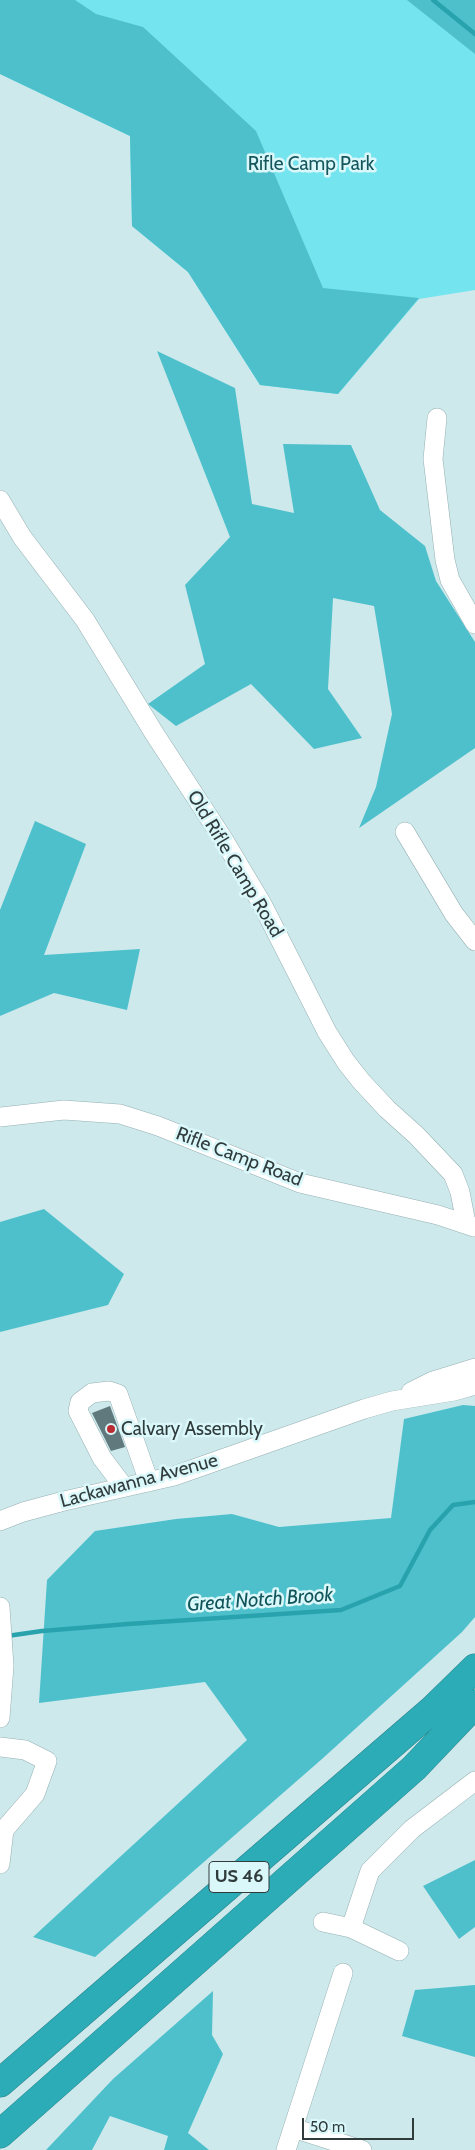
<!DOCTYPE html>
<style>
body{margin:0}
#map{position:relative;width:475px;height:2150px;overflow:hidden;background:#cde9ec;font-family:Cabin,sans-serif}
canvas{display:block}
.scale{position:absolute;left:302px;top:2118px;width:112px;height:22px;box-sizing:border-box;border:2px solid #303b3c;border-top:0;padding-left:6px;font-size:15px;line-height:18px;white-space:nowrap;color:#303b3c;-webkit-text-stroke:4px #daf7fa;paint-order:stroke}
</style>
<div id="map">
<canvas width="475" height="2150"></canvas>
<div class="scale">50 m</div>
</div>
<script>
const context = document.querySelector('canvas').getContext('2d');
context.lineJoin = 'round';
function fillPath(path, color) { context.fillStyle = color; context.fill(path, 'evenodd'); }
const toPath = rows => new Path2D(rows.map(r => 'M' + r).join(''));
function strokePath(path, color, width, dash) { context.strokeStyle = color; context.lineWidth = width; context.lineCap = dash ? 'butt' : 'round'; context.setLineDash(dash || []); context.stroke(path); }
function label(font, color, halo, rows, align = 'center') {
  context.font = font + ' Cabin,sans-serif'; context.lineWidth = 5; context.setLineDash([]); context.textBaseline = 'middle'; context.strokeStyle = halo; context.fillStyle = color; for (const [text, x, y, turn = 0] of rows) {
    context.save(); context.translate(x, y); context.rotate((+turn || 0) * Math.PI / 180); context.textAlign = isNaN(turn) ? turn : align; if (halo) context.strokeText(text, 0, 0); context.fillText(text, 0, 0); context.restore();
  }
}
fillPath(toPath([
 [0,0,475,0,475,290,419,299,338,394,260,385,188,272,132,226,130,136,0,74]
]), '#74e4ef');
fillPath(toPath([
 [0,0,75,0,96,14,143,27,256,131,323,288,419,298,338,394,260,385,188,272,132,226,130,136,0,74],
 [407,0,475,0,475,54],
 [157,351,235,388,252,504,294,513,283,444,351,445,380,510,425,546,436,581,475,642,475,748,359,828,376,787,392,714,374,606,333,598,328,689,362,738,314,749,251,684,176,726,148,704,205,664,185,585,230,537],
 [35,821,86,844,44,955,140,949,127,1010,54,993,0,1016,0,910],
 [44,1209,124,1274,108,1305,0,1332,0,1222],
 [463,1405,475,1406,475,1617,462,1632,322,1759,95,1957,33,1937,247,1740,205,1682,39,1703,47,1580,95,1531,176,1519,232,1514,279,1527,391,1518,404,1419],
 [475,1860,475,1927,459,1939,423,1886],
 [475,1985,475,2057,402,2036,415,1990],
 [213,1991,212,2035,223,2054,188,2133,209,2150,164,2150,168,2136,110,2116,92,2150,46,2150,113,2079]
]), '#4ec0cb');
strokePath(toPath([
 [433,0,475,34],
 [7,1636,42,1631,128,1624,341,1610,400,1586,430,1530,453,1505,475,1502]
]), '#28a3ae', 4.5);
fillPath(toPath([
 [110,1406,125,1447,111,1451,92,1413]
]), '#5f797c');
const minor = toPath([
 [437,418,433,459,445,560,450,580,475,624],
 [0,500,22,537,85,620,154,733,225,842,262,904,327,1032,346,1062,361,1081,387,1109,416,1135,453,1174,460,1192,466,1223],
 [405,832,454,914,475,941],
 [0,1117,64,1110,120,1114,158,1126,300,1183,438,1215,474,1227],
 [411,1392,433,1381,475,1368],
 [124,1487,102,1458,78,1411,80,1402,92,1393,109,1391,118,1394,149,1482],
 [0,1521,23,1512,64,1501,174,1476,364,1409,392,1401,454,1391,475,1385],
 [0,1607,4,1666,0,1718],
 [0,1747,25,1750,47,1761,35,1794,4,1830,0,1864],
 [323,1922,351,1928,399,1951],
 [351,1928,370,1871,412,1829,475,1781],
 [293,2128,362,2150],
 [286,2150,343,1973]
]);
const highway = toPath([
 [0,2083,432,1710,475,1668],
 [0,2134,414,1768,475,1704]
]);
strokePath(minor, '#95b0b3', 20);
strokePath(highway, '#2d848c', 29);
strokePath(minor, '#fff', 19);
strokePath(highway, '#2cacb7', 28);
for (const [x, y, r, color] of [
 [111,1429,5,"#bb2b32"]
]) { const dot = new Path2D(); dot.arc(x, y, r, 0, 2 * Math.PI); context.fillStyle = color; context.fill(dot); strokePath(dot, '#daf7fa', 2); }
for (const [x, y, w] of [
 [239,1877,60]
]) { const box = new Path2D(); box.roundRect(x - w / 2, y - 15.5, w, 31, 4); context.fillStyle = '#daf7fa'; context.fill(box); strokePath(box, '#303b3c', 1); }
label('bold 18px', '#303b3c', null, [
 ["US 46",239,1877]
]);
label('19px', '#14565c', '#daf7fa', [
 ["Rifle Camp Park",311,164]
]);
label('19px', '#303b3c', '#daf7fa', [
 ["Old Rifle Camp Road",235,864,59],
 ["Rifle Camp Road",239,1157,21],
 ["Lackawanna Avenue",139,1481,-15]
]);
label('19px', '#303b3c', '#daf7fa', [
 ["Calvary Assembly",121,1429]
], 'left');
label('italic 20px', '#11545a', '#daf7fa', [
 ["Great Notch Brook",260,1600,-4]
]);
</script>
